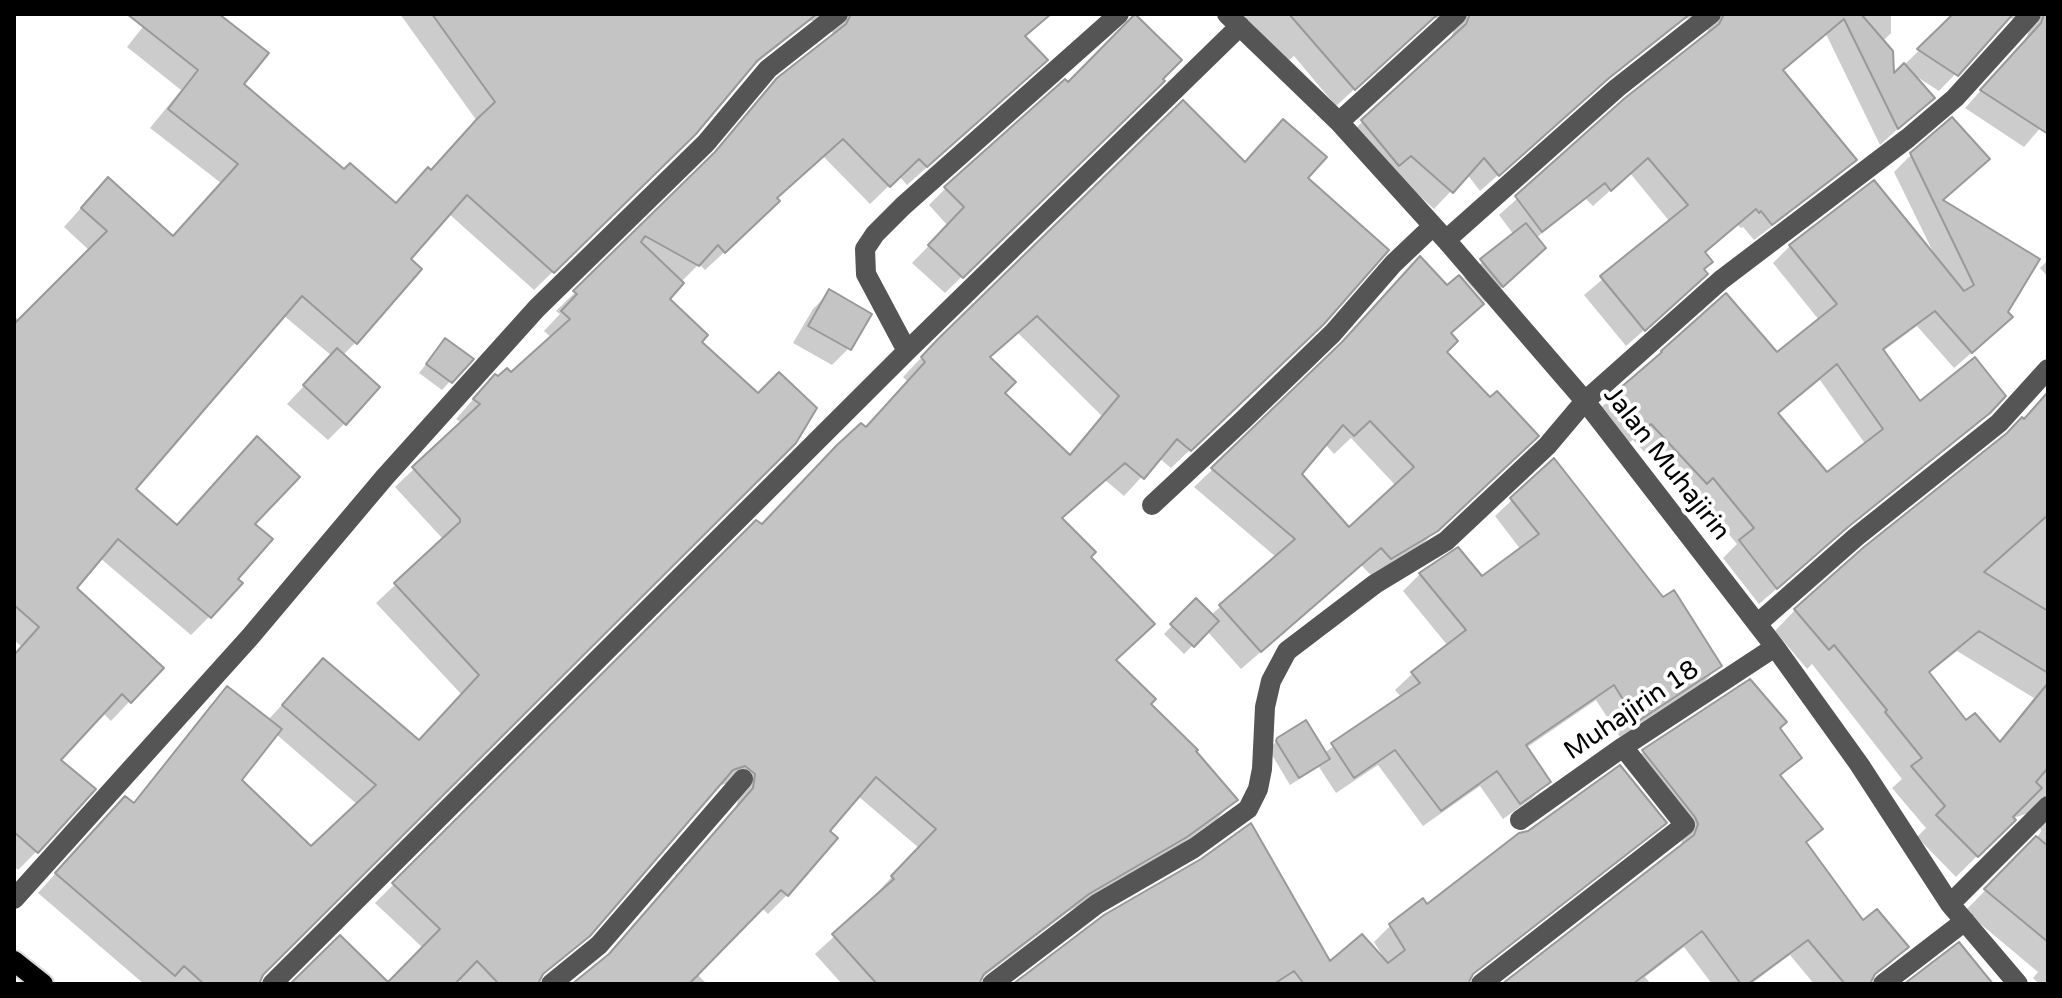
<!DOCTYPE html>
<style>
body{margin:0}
#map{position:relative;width:2062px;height:998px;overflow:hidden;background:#fff;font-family:"Varela Round",sans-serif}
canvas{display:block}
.frame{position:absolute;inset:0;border:16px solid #000;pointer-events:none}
</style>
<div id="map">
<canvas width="2062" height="998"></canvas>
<div class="frame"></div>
</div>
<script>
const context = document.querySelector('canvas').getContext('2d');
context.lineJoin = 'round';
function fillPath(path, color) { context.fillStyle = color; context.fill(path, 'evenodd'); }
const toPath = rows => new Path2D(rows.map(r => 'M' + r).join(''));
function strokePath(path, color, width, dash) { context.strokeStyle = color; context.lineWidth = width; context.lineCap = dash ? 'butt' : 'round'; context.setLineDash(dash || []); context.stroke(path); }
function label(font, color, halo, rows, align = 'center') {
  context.font = font + ' "Varela Round",sans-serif'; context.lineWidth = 8; context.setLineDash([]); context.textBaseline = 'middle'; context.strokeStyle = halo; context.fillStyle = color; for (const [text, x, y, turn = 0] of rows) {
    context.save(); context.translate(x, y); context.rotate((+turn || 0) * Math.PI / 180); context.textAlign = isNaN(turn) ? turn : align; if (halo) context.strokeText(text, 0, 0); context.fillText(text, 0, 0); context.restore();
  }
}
fillPath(toPath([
 [153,14,217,14,241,84,344,171,395,204,430,172,477,121,400,14,1052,14,1024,38,1026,79,907,185,899,176,870,204,823,156,775,199,759,220,705,270,699,264,681,282,667,300,699,342,757,396,261,974,259,984,144,984,38,893,106,817,132,804,209,707,227,688,268,720,323,660,418,742,462,695,376,603,442,541,442,538,395,487,462,423,456,419,477,395,511,375,552,338,544,331,560,314,556,311,699,171,759,100,778,80,830,39,833,33,825,20,810,21,748,70,695,133,534,290,448,213,408,259,356,342,343,355,345,423,328,440,287,404,332,356,283,315,134,490,176,527,252,524,236,580,210,616,191,635,100,558,74,589,161,668,111,721,102,712,58,760,37,851,18,870,14,866,14,656,22,647,14,640,14,316,20,321,90,251,64,227,89,199,172,238,221,183,150,128,181,90,127,47],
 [276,734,358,805,311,849,240,780],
 [1232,14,1891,14,1891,33,1882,42,1892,77,1956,14,2025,14,2019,20,2009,18,1939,91,1914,75,1932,98,1880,145,1826,34,1781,71,1854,160,1837,177,1754,240,1743,227,1741,228,1738,225,1704,254,1702,270,1689,291,1626,346,1584,295,1670,222,1630,173,1593,206,1586,199,1536,238,1527,265,1485,302,1464,278,1514,235,1499,215,1627,100,1705,38,1708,31,1704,22,1692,17,1684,20,1589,95,1480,191,1467,174,1434,209,1393,172,1345,138,1450,41,1454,30,1449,21,1436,18,1429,21,1336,106,1294,56,1289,60],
 [2036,14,2048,16,2048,119,2024,147,1965,108,2024,42,2028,34,2025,25],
 [1145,98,945,293,912,263,948,226,929,205,946,188],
 [1183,102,1244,164,1305,179,1302,343,1171,468,1159,458,1124,496,1105,480,1060,519,1088,557,1114,661,1148,704,1235,800,1217,819,1166,855,1068,912,974,984,842,984,815,954,876,898,874,896,919,848,858,796,827,831,787,895,768,914,761,907,696,973,707,984,575,984,601,962,735,809,738,801,734,788,725,784,716,787,588,934,539,979,536,984,463,984,457,979,452,984,388,984,423,948,375,903,756,522,762,527,865,429,908,382,903,377,919,360],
 [1018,333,1102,416,1068,456,1002,393,988,358],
 [1911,155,1941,202,2037,259,1993,334,1954,368,1917,326,1882,352,1920,403,1989,412,1970,430,1828,544,1759,604,1723,558,1737,544,1695,493,1689,499,1633,440,1620,449,1596,413,1613,396,1777,355,1819,320,1773,263,1790,246,1873,183,1935,256,1894,172],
 [1820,380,1866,445,1827,474,1777,415],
 [2048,260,2048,277,2040,268],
 [830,292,849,348,832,365,793,343,813,309],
 [1449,334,1444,352,1517,454,1417,549,1372,576,1361,565,1241,669,1207,631,1184,654,1164,634,1196,601,1211,615,1276,557,1194,487,1213,469],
 [1351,438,1396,486,1348,530,1299,474,1325,444,1334,454],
 [445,340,471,359,442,390,419,373],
 [2048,390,2048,984,2039,984,2033,978,2038,972,1965,911,2037,838,2041,831,2037,818,2029,813,2016,817,1956,877,1917,837,1926,828,1892,788,1902,779,1812,664,1807,669,1775,631,1795,610,2023,421],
 [1957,651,2034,698,1998,743,1966,723,1928,674],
 [1512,500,1662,600,1719,666,1703,683,1620,737,1596,700,1526,748,1548,782,1531,799,1503,819,1480,786,1423,826,1378,765,1336,793,1319,767,1290,785,1269,750,1278,739,1324,753,1402,698,1395,690,1412,674,1448,646,1403,591,1420,574,1458,550,1481,579,1521,550,1495,516],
 [1778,728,1800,758,1780,777,1820,829,1805,844,1862,923,1907,947,1890,964,1870,979,1868,984,1814,984,1790,955,1751,984,1712,984,1684,947,1645,977,1651,984,1505,984,1680,848,1682,842,1679,834,1627,768,1643,752],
 [1620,767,1664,823,1647,839,1469,978,1467,984,1017,984,1329,965,1380,956,1382,955,1374,942,1391,925,1427,907,1499,850]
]), '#0003');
const building = toPath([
 [127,14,219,14,269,53,244,84,344,169,350,163,396,203,428,167,431,170,477,119,495,102,432,14,817,14,758,60,696,134,554,273,467,195,411,259,422,269,357,344,302,296,136,489,177,525,257,436,300,477,255,524,273,539,238,579,243,583,211,618,118,539,77,588,164,668,131,703,122,694,61,760,96,789,38,853,14,832,14,655,39,627,14,605,14,324,107,231,81,208,108,177,173,236,238,164,168,109,198,70,127,14],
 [851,14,1051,14,1025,36,1048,60,927,167,919,159,890,187,843,139,777,198,780,201,725,253,718,245,699,266,645,236,641,242,684,283,670,299,708,335,702,342,758,393,779,372,817,408,796,443,263,975,259,984,204,984,184,966,175,976,55,873,125,796,134,803,227,686,282,729,242,780,311,846,376,785,282,705,323,658,419,740,479,675,394,583,460,522,460,519,412,467,480,404,473,399,495,374,498,376,507,368,511,372,570,319,561,311,577,294,573,291,715,152,777,78,846,24,851,14],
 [1135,14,1182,60,1163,79,1165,81,963,278,928,245,964,207,944,187,1065,79,1068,82,1135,14],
 [1289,14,1438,14,1355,90,1289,14],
 [1470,14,1690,14,1609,78,1499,176,1484,158,1453,193,1411,156,1399,166,1361,120,1466,24,1470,14],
 [1724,14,1861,14,1893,51,1894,73,1904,63,1935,98,1898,129,1844,19,1783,70,1857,160,1772,225,1761,211,1759,213,1756,209,1705,252,1713,262,1704,269,1708,274,1645,331,1600,276,1688,205,1648,158,1611,191,1605,183,1542,232,1515,196,1625,98,1719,24,1724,14],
 [1953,14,2013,14,1958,76,1917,49,1953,14],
 [2044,14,2048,14,2048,134,1980,90,2041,23,2044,14],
 [1183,100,1245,162,1283,119,1327,157,1308,178,1389,250,1324,324,1191,451,1177,439,1144,479,1125,463,1062,518,1096,552,1091,557,1155,624,1116,660,1156,699,1151,704,1198,750,1196,751,1238,800,1187,837,1089,894,984,974,979,984,877,984,832,934,894,879,891,876,936,829,876,777,830,831,838,838,788,896,781,890,689,984,572,984,609,954,753,788,755,774,745,766,733,770,590,936,543,974,538,984,499,984,477,961,455,984,290,984,340,935,388,982,440,929,392,883,756,520,762,524,837,445,861,423,866,427,925,362,921,357,938,339,1183,100],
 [1037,316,1119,396,1070,455,1005,393,1016,382,990,357,1037,316],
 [1952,117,1990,159,1943,200,2040,259,2008,312,2013,317,1972,353,1935,311,1883,349,1920,401,1975,357,2006,396,1990,413,1848,527,1777,589,1739,540,1754,528,1713,478,1707,484,1651,424,1638,433,1612,395,1662,352,1661,351,1726,293,1777,352,1837,304,1789,245,1874,180,1964,291,1974,285,1910,153,1952,117],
 [1837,364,1883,429,1827,472,1778,413,1837,364],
 [1526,223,1546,248,1503,287,1480,259,1526,223],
 [1420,256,1447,285,1459,275,1484,304,1451,333,1458,341,1447,352,1490,397,1497,391,1539,436,1438,531,1391,559,1381,548,1261,652,1219,605,1295,539,1211,468,1342,342,1420,256],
 [1370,421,1414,467,1349,527,1302,474,1343,425,1354,436,1370,421],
 [829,289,872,314,851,350,808,326,829,289],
 [445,338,474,359,452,383,426,364,445,338],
 [337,348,380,387,346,425,303,385,337,348],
 [2048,392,2048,515,1984,572,2048,611,2048,673,1979,631,1929,672,1966,720,1975,713,2000,742,2048,683,2048,768,2036,782,2042,788,2013,817,2016,820,1978,857,1936,815,1945,806,1911,766,1922,758,1885,712,1887,710,1834,645,1829,650,1794,609,1864,547,2007,433,2022,417,2024,419,2048,392],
 [1554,458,1663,597,1674,590,1722,666,1637,722,1614,685,1526,745,1551,782,1520,804,1497,771,1441,811,1395,750,1354,778,1331,743,1420,683,1411,672,1466,630,1419,573,1458,547,1482,576,1539,534,1510,498,1554,458],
 [1196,598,1219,621,1194,647,1170,624,1196,598],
 [1750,679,1787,722,1780,728,1802,758,1780,775,1823,829,1806,842,1863,920,1877,909,1909,947,1875,974,1870,984,1845,984,1808,940,1748,984,1741,984,1702,931,1633,984,1502,984,1694,835,1698,824,1695,817,1642,750,1750,679],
 [1306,720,1330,759,1299,778,1276,741,1277,738,1306,720],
 [1620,765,1667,823,1473,974,1468,984,1304,984,1294,971,1274,984,1013,984,1104,915,1201,859,1251,823,1330,961,1362,934,1388,963,1405,950,1389,924,1423,898,1427,904,1519,833,1528,831,1620,765],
 [2036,836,2048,846,2048,942,1984,889,2036,836],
 [1959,942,1993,984,1904,984,1959,942]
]);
fillPath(building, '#c4c4c4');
strokePath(building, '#999', 2);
const major = toPath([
 [14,961,43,984]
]);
strokePath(major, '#dbdbdb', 24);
strokePath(toPath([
 [1227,14,1339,122,1446,240,1585,401,1775,647,1859,764,1950,904,2018,984],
 [1339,122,1457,14],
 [1446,240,1617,88,1711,14],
 [907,351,866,274,865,249,875,234,903,206,1119,14],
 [1152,505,1242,421,1333,333,1393,264,1433,226],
 [1757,624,1856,537,1999,423,2048,369],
 [1520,820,1623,747,1775,647],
 [14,899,250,637,384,478,537,308,706,143,768,69,838,14],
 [1950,904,2048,806],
 [272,984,907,351,1240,26],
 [551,984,599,945,743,779],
 [992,984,1097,904,1194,848,1248,809,1258,789,1262,769,1265,707,1271,681,1287,651,1375,584,1446,541,1547,446,1585,401,1721,280,1908,138,1955,98,2031,14],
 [1481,984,1685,825,1623,747],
 [1883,984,1965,921]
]), '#555', 20);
strokePath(major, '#000', 20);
label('26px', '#000', '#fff', [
 ["Jalan Muhajirin",1666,464,52],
 ["Muhajirin 18",1632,711,-34]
]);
</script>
